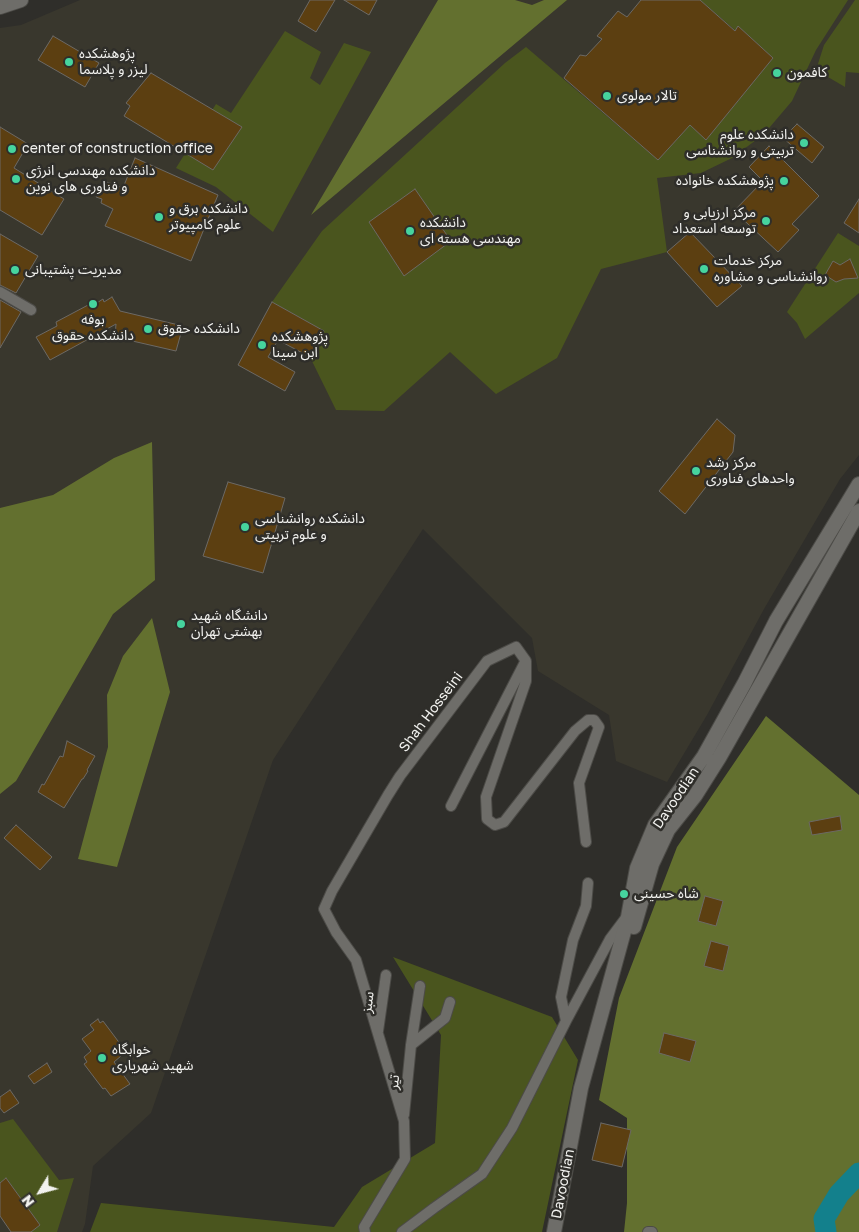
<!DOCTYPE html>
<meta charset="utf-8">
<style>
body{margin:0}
#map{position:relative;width:859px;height:1232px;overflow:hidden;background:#2f2e2a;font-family:"Golos Text",sans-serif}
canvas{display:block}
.north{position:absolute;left:15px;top:1167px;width:50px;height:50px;-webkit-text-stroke:4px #2f2e2a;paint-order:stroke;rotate:233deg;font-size:14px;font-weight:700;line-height:20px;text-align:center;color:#f2f2ef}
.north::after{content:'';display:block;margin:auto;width:18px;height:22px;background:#f2f2ef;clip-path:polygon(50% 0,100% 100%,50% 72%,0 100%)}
</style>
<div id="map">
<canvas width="859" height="1232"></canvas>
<div class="north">N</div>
</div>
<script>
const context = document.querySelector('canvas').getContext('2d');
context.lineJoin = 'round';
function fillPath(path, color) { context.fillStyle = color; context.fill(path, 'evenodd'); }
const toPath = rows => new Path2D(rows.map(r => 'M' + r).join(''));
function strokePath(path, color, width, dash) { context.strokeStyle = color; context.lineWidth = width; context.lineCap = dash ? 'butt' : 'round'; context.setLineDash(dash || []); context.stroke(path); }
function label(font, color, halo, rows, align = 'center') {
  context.font = font + ' "Golos Text","Noto Sans Arabic",sans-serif'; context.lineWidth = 5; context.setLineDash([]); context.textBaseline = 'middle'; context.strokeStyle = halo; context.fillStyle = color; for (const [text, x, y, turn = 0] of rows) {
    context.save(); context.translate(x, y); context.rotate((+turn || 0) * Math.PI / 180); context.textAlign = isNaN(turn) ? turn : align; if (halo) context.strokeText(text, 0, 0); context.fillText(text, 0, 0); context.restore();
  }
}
fillPath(toPath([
 [80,0,859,0,859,455,840,479,764,609,707,715,667,782,616,761,609,715,538,671,532,638,423,529,273,760,151,1113,93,1166,85,1224,82,1232,0,1232,0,28,21,25]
]), '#39372d');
fillPath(toPath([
 [700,0,848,0,816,50,792,101,764,134,732,158,701,173,657,178,667,252,601,269,557,358,496,394,450,352,384,411,336,410,310,357,324,331,272,302,322,231,505,63,526,47,658,160,690,125,706,140,773,58,739,27,736,31],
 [855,0,859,0,859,73,846,72,845,87,816,70,824,45],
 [285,31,321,52,310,78,320,85,344,43,371,52,273,232,216,187,176,168,216,104,231,113],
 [838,233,859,246,859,293,805,339,797,323,787,312],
 [393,957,552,1017,578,1060,542,1232,90,1232,101,1203,334,1227,362,1187,435,1143,441,1035],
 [13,1119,59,1180,74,1178,57,1232,31,1232,40,1225,6,1178,0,1183,0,1123]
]), '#4a551e');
fillPath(toPath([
 [438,0,515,0,532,5,544,0,567,0,311,215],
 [152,442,155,580,113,614,16,781,0,794,0,508,53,495,114,458],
 [152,618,170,692,117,867,78,859,108,747,107,695,123,656],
 [766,716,859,795,859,1232,624,1232,627,1203,627,1118,599,1100,619,998,677,847]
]), '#63702f');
strokePath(toPath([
 [826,1232,824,1219,839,1194,859,1173]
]), '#13808c', 21);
const building = toPath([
 [310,0,335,0,316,32,298,21,310,0],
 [344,0,377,0,369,15,344,0],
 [641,0,700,0,735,31,738,26,773,58,706,140,690,125,658,160,564,78,580,55,586,56,602,39,597,36,618,11,627,17,641,0],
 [53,36,99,63,85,87,38,60,53,36],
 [151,73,242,127,213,170,124,116,130,106,126,103,151,73],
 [797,124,824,147,812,163,783,138,797,124],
 [0,127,28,144,14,168,64,199,42,235,0,210,0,127],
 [769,146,819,196,792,224,799,230,778,252,734,211,763,181,749,167,769,146],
 [135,158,218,195,206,224,191,261,105,226,113,209,101,203,102,199,96,197,104,181,123,188,135,158],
 [415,189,451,241,404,276,369,222,415,189],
 [859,199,859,233,844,223,859,199],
 [690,232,742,286,717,307,667,252,690,232],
 [0,234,38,256,16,293,0,285,0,234],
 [850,259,858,278,844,279,836,282,825,275,833,261,840,265,850,259],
 [112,297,120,311,183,326,176,351,115,337,116,324,50,360,36,337,57,326,56,322,90,304,92,306,103,299,104,302,112,297],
 [0,300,21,312,0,348,0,300],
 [272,302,324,331,310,357,278,340,268,357,295,372,285,391,238,365,272,302],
 [717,419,735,435,733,452,685,514,659,491,717,419],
 [228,482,285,498,263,573,203,556,228,482],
 [67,741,95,756,87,770,88,771,83,779,82,779,64,808,38,792,42,784,44,785,60,756,63,757,67,741],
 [840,816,842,830,812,835,809,822,840,816],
 [16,825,52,857,40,870,4,838,16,825],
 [705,896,723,901,716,926,698,921,705,896],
 [711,941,729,946,723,971,704,966,711,941],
 [98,1019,100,1023,103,1021,124,1049,119,1053,121,1056,114,1062,130,1084,111,1096,105,1088,103,1089,84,1064,87,1062,84,1057,91,1051,82,1039,94,1030,90,1025,98,1019],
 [664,1033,696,1041,690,1062,659,1053,664,1033],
 [47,1063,52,1072,34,1084,28,1076,47,1063],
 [10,1090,19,1103,4,1113,0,1108,0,1097,10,1090],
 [601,1123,631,1130,622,1167,592,1160,601,1123],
 [6,1178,40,1225,31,1232,11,1232,0,1216,0,1183,6,1178]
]);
fillPath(building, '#5c3f11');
strokePath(building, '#6c6965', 1);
const street = toPath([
 [0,292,31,310],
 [451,806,525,662],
 [566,1021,561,997,573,940,586,906,588,883],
 [378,1031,386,975],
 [411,1045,420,986],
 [404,1115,411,1045,445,1018,450,1002],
 [365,1232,364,1227,405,1159,404,1121,356,960,336,932,324,909,332,891,388,795,400,776,487,661,516,647,526,661,526,681,486,797,487,819,495,825,504,822,575,731,588,720,594,720,599,727,579,783,586,842],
 [402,1232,434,1208,482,1174,512,1128,566,1021,610,939,625,919],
 [648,1232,652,1232]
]);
const secondary = toPath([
 [0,7,21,0],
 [634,927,652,864,668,830,695,796,719,758,859,511],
 [554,1232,581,1088,628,917,637,868,655,825,704,756,744,684,776,621,859,484]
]);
strokePath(street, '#4c4b47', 12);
strokePath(secondary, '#4c4b47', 16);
strokePath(street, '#6e6d69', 10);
strokePath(secondary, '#6e6d69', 14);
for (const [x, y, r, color] of [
 [69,62,5,"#46d49e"],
 [777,73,5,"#46d49e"],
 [607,96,5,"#46d49e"],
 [804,143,5,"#46d49e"],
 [12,149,5,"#46d49e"],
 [16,179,5,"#46d49e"],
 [784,181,5,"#46d49e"],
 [159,217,5,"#46d49e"],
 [766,221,5,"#46d49e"],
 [410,231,5,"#46d49e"],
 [704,269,5,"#46d49e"],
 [15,270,5,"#46d49e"],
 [93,304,5,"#46d49e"],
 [148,329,5,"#46d49e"],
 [262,345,5,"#46d49e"],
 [696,471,5,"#46d49e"],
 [245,527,5,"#46d49e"],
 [181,624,5,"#46d49e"],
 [624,894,5,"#46d49e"],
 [102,1058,5,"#46d49e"]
]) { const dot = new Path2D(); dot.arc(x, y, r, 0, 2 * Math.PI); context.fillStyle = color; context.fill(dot); strokePath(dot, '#2f2e2a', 2); }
label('14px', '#f2f2ef', '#2f2e2a', [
 ["پژوهشکده",79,54],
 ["لیزر و پلاسما",79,70],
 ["کافمون",787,73],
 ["تالار مولوی",617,96],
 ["دانشکده علوم",794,135,"right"],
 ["تربیتی و روانشناسی",794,151,"right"],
 ["center of construction office",22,149],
 ["دانشکده مهندسی انرژی",26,171],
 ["و فناوری های نوین",26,187],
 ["پژوهشکده خانواده",774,181,"right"],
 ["دانشکده برق و",169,209],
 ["علوم کامپیوتر",169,225],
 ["مرکز ارزیابی و",756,213,"right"],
 ["توسعه استعداد",756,229,"right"],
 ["دانشکده",420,223],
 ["مهندسی هسته ای",420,239],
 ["مرکز خدمات",714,261],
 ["روانشناسی و مشاوره",714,277],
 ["مدیریت پشتیبانی",25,270],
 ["بوفه",93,320,"center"],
 ["دانشکده حقوق",93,336,"center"],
 ["دانشکده حقوق",158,329],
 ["پژوهشکده",272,337],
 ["ابن سینا",272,353],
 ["مرکز رشد",706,463],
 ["واحدهای فناوری",706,479],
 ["دانشکده روانشناسی",255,519],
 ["و علوم تربیتی",255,535],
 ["دانشگاه شهید",191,616],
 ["بهشتی تهران",191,632],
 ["شاه حسینی",634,894],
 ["خوابگاه",112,1050],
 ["شهید شهریاری",112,1066]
], 'left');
label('14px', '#f2f2ef', '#2f2e2a', [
 ["Shah Hosseini",431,712,-53],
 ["Davoodian",676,798,-56],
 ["سبز",368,1002,-82],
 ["تیر",394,1082,-84],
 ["Davoodian",563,1184,-79]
]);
</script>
